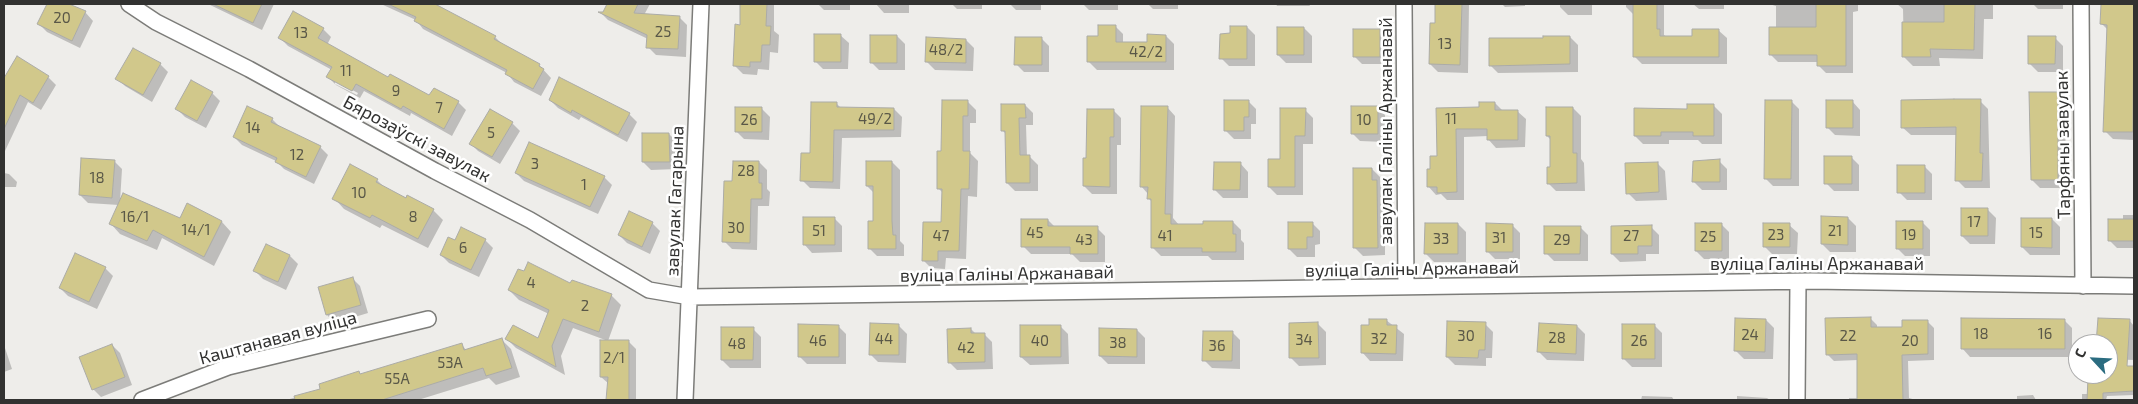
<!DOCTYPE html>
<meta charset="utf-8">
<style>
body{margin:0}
#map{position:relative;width:2138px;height:404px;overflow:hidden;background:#eeedea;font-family:"Exo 2",sans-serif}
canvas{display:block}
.frame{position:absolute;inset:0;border:5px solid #323231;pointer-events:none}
.north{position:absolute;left:2068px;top:334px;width:50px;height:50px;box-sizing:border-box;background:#fff;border:1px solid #adadad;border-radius:50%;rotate:295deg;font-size:14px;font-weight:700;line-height:20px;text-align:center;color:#323231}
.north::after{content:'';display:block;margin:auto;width:18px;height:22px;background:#2b6c80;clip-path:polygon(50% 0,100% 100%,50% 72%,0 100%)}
</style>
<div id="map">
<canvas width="2138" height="404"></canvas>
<div class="frame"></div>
<div class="north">С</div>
</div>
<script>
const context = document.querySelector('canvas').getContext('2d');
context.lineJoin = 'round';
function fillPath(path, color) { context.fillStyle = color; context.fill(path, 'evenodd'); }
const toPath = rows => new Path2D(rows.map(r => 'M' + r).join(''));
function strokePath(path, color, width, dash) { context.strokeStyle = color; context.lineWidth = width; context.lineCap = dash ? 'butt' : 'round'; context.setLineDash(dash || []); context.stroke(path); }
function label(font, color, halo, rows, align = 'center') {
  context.font = font + ' "Exo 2",sans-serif'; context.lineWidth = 5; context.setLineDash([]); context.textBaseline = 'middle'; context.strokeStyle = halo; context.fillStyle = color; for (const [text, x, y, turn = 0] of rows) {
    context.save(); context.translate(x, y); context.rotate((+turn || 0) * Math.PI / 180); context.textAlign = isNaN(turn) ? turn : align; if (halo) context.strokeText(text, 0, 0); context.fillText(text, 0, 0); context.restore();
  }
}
fillPath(toPath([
 [48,4,66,4,85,12,93,21,80,48,47,32,39,24],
 [208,4,274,4,262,30],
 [381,4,433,4,495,37,503,45,539,65,551,78,541,96,514,82,507,73,423,29,416,20],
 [608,4,650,4,644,15,679,17,687,25,686,57,656,55,648,47,648,39,608,20,601,13,604,13],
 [741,4,774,4,774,31,779,35,778,53,770,52,769,70,758,69,757,75,743,74,735,66,741,26],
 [818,4,850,4,850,10,824,10],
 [876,4,909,4,909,13,884,13],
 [952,4,982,4,982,9,957,9],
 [1010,4,1041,4,1041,10,1016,10],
 [1083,4,1118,4,1118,10,1089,10],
 [1148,4,1178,4,1178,9,1153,9],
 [1276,4,1309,4,1310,6,1277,6],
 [1358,4,1385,4,1359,5],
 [1436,4,1469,4,1468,73,1438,72,1430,64,1436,25],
 [1502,4,1525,4,1525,6,1505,7],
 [1560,4,1592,4,1592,15,1568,15,1560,7],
 [1626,4,1664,4,1664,35,1667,37,1693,37,1718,30,1727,38,1727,64,1642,64,1634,56,1634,15,1626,7],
 [1693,4,1724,4,1724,9,1699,9],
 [1769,4,1858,4,1858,11,1853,12,1853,73,1826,73,1818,65,1818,62,1778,62,1770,54,1776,28,1776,6],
 [1897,4,1993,4,1993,19,1984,19,1983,59,1939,58,1940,66,1913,66,1904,57,1903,9],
 [2033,4,2063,4,2063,9,2038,9],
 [2102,4,2134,4,2134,140,2113,139,2105,131,2108,30,2102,24],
 [294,13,323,29,331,37,327,45,388,79,430,97,458,102,466,110,452,136,411,113,410,116,364,91,360,98,336,85,328,77,332,70,288,46,280,38],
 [335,81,358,93,357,95,335,84],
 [1115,26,1123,34,1123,43,1148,43,1166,36,1174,44,1174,70,1097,70,1089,62,1099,37],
 [1247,27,1255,35,1255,66,1229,66,1221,58,1231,35],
 [1304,28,1312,36,1312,63,1286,63,1278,55],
 [1380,30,1388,38,1388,64,1362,64,1354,56],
 [840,35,849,43,848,69,823,69,815,61],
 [897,36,905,44,905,70,879,70,871,62],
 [1570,37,1578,45,1578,72,1498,73,1490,65,1544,40],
 [1041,38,1049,46,1049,72,1024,72,1016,64],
 [2055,38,2063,46,2063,72,2038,72,2030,64],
 [966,40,974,48,973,71,935,70,927,62],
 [17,58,48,77,56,85,41,110,28,102,5,151,4,81],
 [160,64,168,72,152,102,125,86,117,78],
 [560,79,629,114,637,122,627,142,581,117,579,120,558,108,550,100],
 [212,93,220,101,206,128,185,117,177,109],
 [2030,93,2057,93,2065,101,2066,188,2040,188,2032,180],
 [1248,101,1256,109,1256,124,1251,124,1251,139,1234,139,1226,131],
 [1791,101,1799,109,1799,186,1773,186,1765,178],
 [1852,101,1860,110,1860,136,1835,135,1827,127],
 [1980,101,1988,109,1990,188,1965,188,1957,180,1957,135,1911,135,1902,127],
 [968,102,976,110,976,123,970,123,970,153,978,161,977,197,968,196,966,259,946,258,945,269,931,268,923,260,943,223,943,193,938,188,942,152],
 [1495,103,1503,111,1517,111,1526,119,1525,147,1496,148,1488,139,1488,136,1464,137,1464,200,1447,200,1441,194,1436,195,1428,186,1431,170,1438,157,1437,109,1480,108],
 [837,104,842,109,894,109,902,117,901,137,842,138,840,189,810,188,802,180,812,154],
 [1025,105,1033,113,1033,125,1026,125,1027,157,1030,157,1038,165,1038,191,1015,191,1007,183,1007,135,1002,130],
 [1714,106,1722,114,1722,144,1702,144,1698,140,1669,140,1669,144,1643,144,1635,136,1689,110],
 [1167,107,1175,116,1173,218,1179,225,1233,222,1241,230,1241,240,1244,243,1244,260,1212,260,1208,256,1161,256,1153,248,1152,202,1148,198,1148,194,1141,186],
 [1377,107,1385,115,1385,142,1360,141,1352,133],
 [1573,108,1581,116,1581,159,1584,163,1585,191,1556,191,1548,183,1551,168,1551,140,1547,136],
 [762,109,770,117,769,140,744,139,736,131],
 [1113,110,1121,118,1121,145,1117,145,1117,194,1092,194,1084,186,1088,160],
 [1305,110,1313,118,1313,144,1303,144,1303,195,1277,195,1269,187],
 [272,119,280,127,320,147,328,155,314,184,284,169,276,161,242,145,234,137],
 [512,123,520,131,500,164,478,151,470,143],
 [669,134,677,142,677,169,651,170,643,162],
 [1851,157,1859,165,1859,191,1834,191,1826,183],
 [114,161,122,169,120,202,180,220,188,205,222,222,231,232,214,266,162,238,157,250,120,234,111,224,119,205,88,203,80,195],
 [1719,161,1727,169,1727,190,1702,190,1694,182],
 [759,162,767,170,767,189,770,192,769,206,758,206,757,250,732,249,724,241,733,182],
 [892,162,900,170,900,241,904,245,904,256,877,256,869,248,875,222,874,193,867,186],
 [1240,163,1248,172,1248,198,1223,198,1215,190],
 [1657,163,1665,171,1667,200,1636,201,1628,193],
 [1924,166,1932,174,1932,200,1907,200,1899,192],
 [1372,169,1380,177,1380,184,1385,189,1385,255,1363,256,1355,248],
 [4,173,9,174,17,182,16,187,4,187],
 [516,173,604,177,612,185,598,214,524,181],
 [377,180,385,188,433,210,443,220,428,248,382,225,380,228,344,209,334,198],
 [1988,210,1996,218,1995,244,1970,244,1962,236],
 [2123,215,2134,215,2134,248,2117,248,2109,240,2123,220],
 [834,218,842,226,842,252,812,253,804,244],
 [1848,218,1856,226,1856,252,1830,252,1822,244],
 [2052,219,2060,227,2060,255,2030,255,2022,247],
 [1048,220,1056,228,1097,228,1105,236,1105,262,1080,262,1072,254,1031,254,1023,246],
 [1922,222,1930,230,1930,256,1905,256,1897,248],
 [652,223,660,231,650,254,627,243,619,235],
 [1312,223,1320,231,1320,244,1315,245,1315,257,1297,257,1289,249],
 [1458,224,1466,232,1466,262,1434,262,1426,254],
 [1721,224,1729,232,1729,259,1704,259,1696,251],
 [1512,225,1520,233,1520,259,1495,259,1487,251],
 [1789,225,1798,233,1797,254,1772,254,1764,246],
 [1580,227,1588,235,1588,261,1554,261,1546,253],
 [1651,227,1659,235,1659,254,1646,254,1646,261,1620,262,1612,254],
 [462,229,485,240,493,248,479,277,449,263,441,255,456,241],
 [267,245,290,256,298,264,286,290,263,279,255,271],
 [105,268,113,276,97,309,68,296,60,288],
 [352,278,360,286,368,313,335,323,327,315,319,288],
 [571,284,611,295,621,305,608,341,628,341,636,349,636,400,607,400,609,384,601,377,608,341,573,328,561,356,565,375,516,348,507,339,538,340,549,314,519,300,509,290],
 [1870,318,1877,325,1877,328,1903,328,1927,321,1934,328,1934,360,1908,361,1909,398,1916,400,1849,400,1849,398,1858,398,1858,360,1834,361,1827,354],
 [1386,320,1404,334,1403,361,1370,361,1362,352,1370,326],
 [1766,320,1774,328,1773,359,1744,359,1736,351],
 [2064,320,2072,328,2072,357,1970,357,1962,348],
 [2129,320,2134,326,2134,360,2108,359,2108,344,2098,344],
 [1318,324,1326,332,1326,365,1299,366,1291,358],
 [1485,324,1493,332,1492,358,1486,358,1486,366,1455,365,1447,357],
 [1654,325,1662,333,1662,367,1632,367,1624,359],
 [838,326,846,334,846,364,807,364,799,356],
 [899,326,907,334,906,363,878,362,870,354],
 [1060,326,1068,334,1069,364,1030,365,1021,357],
 [1577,326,1585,334,1584,361,1547,360,1539,352],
 [753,329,761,337,761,368,730,368,722,360],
 [971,329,976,334,984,334,992,342,993,369,957,370,949,362],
 [1137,330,1145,338,1145,364,1108,364,1100,356],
 [1232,332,1240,340,1240,369,1212,368,1204,360],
 [502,340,511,349,520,377,496,385,489,378,418,400,286,400,322,390,359,373,361,375,462,345,467,351],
 [4,345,12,369,4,372],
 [112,345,120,353,132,385,101,397,93,389],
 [2089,379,2134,379,2134,395,2107,396,2106,400,2082,400,2082,394,2089,394],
 [2033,395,2036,400,2017,400,2017,396],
 [1642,396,1672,397,1674,400,1641,400],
 [1737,396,1767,398,1770,400,1737,400]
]), '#0003');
const building = toPath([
 [47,4,69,4,86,11,72,41,37,24,47,4],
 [213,4,262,4,253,23,213,4],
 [388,4,435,4,496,36,494,39,540,64,539,66,544,69,533,89,505,74,507,70,414,21,416,17,388,4],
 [607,4,638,4,634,13,680,16,678,49,646,48,647,35,598,12,603,12,607,4],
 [740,4,767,4,766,26,771,26,770,45,762,45,761,62,750,62,750,67,733,66,735,24,740,25,740,4],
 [1435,4,1462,4,1460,65,1429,64,1430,23,1435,23,1435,4],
 [1633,4,1657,4,1657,29,1660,29,1660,36,1692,36,1692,29,1719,29,1719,57,1633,57,1633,4],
 [1816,4,1846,4,1846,66,1817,66,1817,55,1769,55,1769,27,1816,27,1816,4],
 [1944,4,1975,4,1974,50,1930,49,1931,57,1902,57,1902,22,1944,22,1944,4],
 [2101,4,2134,4,2133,132,2103,132,2107,25,2100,24,2101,4],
 [293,11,324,28,318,38,388,77,390,74,429,95,434,88,459,101,444,129,403,106,401,109,356,84,352,91,326,77,332,67,278,38,293,11],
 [1098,25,1116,25,1116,42,1147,42,1147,34,1166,35,1166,62,1087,62,1087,36,1098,36,1098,25],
 [1230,26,1247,26,1247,59,1219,59,1220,34,1230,33,1230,26],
 [1277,27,1304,27,1304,55,1277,55,1277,27],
 [1353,29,1380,29,1380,57,1353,57,1353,29],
 [814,34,841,34,841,62,814,62,814,34],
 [870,35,897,35,897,63,870,63,870,35],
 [1543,36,1570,36,1570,64,1489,66,1489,38,1543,38,1543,36],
 [2028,36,2056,36,2055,64,2028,64,2028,36],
 [926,37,966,39,966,63,925,62,926,37],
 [1015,37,1042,37,1042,65,1014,65,1015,37],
 [133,48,161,63,143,95,115,79,133,48],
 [17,56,49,76,33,103,20,95,4,129,4,78,17,56],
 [559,77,630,113,618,135,572,110,571,113,549,100,559,77],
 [191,80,213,92,197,121,175,109,191,80],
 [2029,92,2058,92,2058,180,2031,180,2029,92],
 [1954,99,1981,99,1980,153,1983,153,1982,181,1955,181,1956,127,1901,128,1901,100,1954,99],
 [942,100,968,100,968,116,963,116,963,151,970,151,969,189,961,189,959,251,938,251,938,261,922,261,923,222,941,222,942,189,937,189,937,151,941,151,942,100],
 [1224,100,1249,100,1249,117,1244,117,1244,131,1224,131,1224,100],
 [1765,100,1792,100,1791,179,1764,179,1765,100],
 [1826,100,1853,100,1853,128,1826,128,1826,100],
 [811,102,837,102,837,107,894,108,894,130,834,130,833,182,800,181,801,153,810,153,811,102],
 [1479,102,1495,102,1495,110,1518,110,1518,140,1487,140,1487,129,1456,129,1457,192,1437,193,1437,187,1427,187,1427,169,1430,169,1430,156,1437,156,1436,108,1479,107,1479,102],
 [1001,104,1025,104,1026,118,1019,118,1020,155,1030,155,1030,183,1006,183,1005,131,1001,131,1001,104],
 [1687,104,1714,104,1714,136,1693,136,1693,132,1661,132,1661,136,1634,136,1634,108,1687,109,1687,104],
 [247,106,273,118,271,122,321,146,306,177,275,162,277,158,233,137,247,106],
 [1141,106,1168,106,1165,214,1171,214,1171,224,1203,224,1203,221,1233,221,1233,234,1236,234,1236,252,1202,252,1202,248,1151,248,1151,199,1147,199,1148,187,1140,187,1141,106],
 [1351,106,1378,106,1378,134,1351,134,1351,106],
 [735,107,762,107,762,132,735,132,735,107],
 [1546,107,1573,107,1573,153,1577,153,1577,183,1547,184,1547,167,1550,167,1550,136,1546,136,1546,107],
 [1280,108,1306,108,1305,136,1295,136,1295,187,1268,187,1268,159,1280,159,1280,108],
 [490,109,513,122,492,157,469,144,490,109],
 [1087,109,1114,109,1114,137,1110,137,1110,187,1083,186,1083,158,1086,158,1087,109],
 [642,133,669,133,670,162,642,162,642,133],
 [529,142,605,176,590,207,515,173,529,142],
 [1824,156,1852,156,1852,184,1824,184,1824,156],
 [81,158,115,160,112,198,79,195,81,158],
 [1720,159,1720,182,1692,182,1693,161,1720,159],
 [733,161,759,161,759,183,762,183,762,199,751,199,750,243,722,242,724,181,732,181,733,161],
 [866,161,892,161,892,221,893,235,896,235,896,249,868,249,868,221,873,221,873,186,866,186,866,161],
 [1214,162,1241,162,1240,190,1213,190,1214,162],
 [1658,162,1659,192,1626,194,1625,163,1658,162],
 [350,164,378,179,376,182,406,198,407,195,434,209,418,239,372,215,370,218,332,199,350,164],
 [1897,165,1925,165,1925,193,1897,193,1897,165],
 [1353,168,1372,168,1372,180,1377,180,1378,248,1353,248,1353,168],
 [123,193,180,218,187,203,222,221,204,257,153,230,147,241,109,224,123,193],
 [1961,208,1988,208,1988,236,1961,236,1961,208],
 [629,211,653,222,642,247,618,235,629,211],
 [1821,216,1848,217,1848,245,1821,244,1821,216],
 [803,217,835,217,835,245,803,245,803,217],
 [2021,218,2052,218,2052,248,2021,247,2021,218],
 [1021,219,1048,219,1048,226,1098,226,1098,254,1070,254,1070,247,1021,247,1021,219],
 [2108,219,2134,219,2134,241,2108,241,2108,219],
 [1896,221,1923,221,1923,249,1896,249,1896,221],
 [1288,222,1313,222,1313,237,1307,237,1307,249,1288,249,1288,222],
 [1425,223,1458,223,1458,254,1424,254,1425,223],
 [1486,223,1513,224,1513,252,1486,252,1486,223],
 [1695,223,1722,223,1722,251,1695,251,1695,223],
 [1763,223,1790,223,1790,247,1763,247,1763,223],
 [1652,225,1652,246,1638,246,1638,254,1611,254,1611,226,1652,225],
 [1544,226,1581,226,1580,254,1544,254,1544,226],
 [461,227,486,239,471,270,440,255,448,237,455,240,461,227],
 [266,244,290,255,278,282,253,271,266,244],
 [75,253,106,267,89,302,59,288,75,253],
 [528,262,570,283,572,280,612,294,599,332,563,319,552,346,556,367,505,339,513,325,538,338,549,310,508,290,518,269,524,271,528,262],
 [353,277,361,305,326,315,318,287,353,277],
 [1871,317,1871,327,1902,327,1902,320,1928,320,1928,354,1902,355,1903,400,1857,400,1857,354,1826,355,1825,318,1871,317],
 [1735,318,1766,319,1765,352,1734,351,1735,318],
 [1961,318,2065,319,2065,349,1961,349,1961,318],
 [2098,318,2130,319,2127,366,2134,366,2134,391,2103,393,2103,400,2087,400,2088,378,2108,378,2108,344,2096,344,2098,318],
 [1369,319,1387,319,1387,325,1397,325,1396,354,1361,353,1361,325,1369,325,1369,319],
 [1447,321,1486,322,1485,350,1479,350,1478,358,1446,357,1447,321],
 [1318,322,1319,358,1289,358,1289,323,1318,322],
 [870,323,899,324,899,355,869,355,870,323],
 [1539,323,1577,325,1576,354,1537,352,1539,323],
 [798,324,839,325,839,357,798,357,798,324],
 [1622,324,1655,324,1655,359,1622,359,1622,324],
 [1020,325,1061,325,1061,357,1020,357,1020,325],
 [721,327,754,327,753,360,721,360,721,327],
 [971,328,971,333,985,333,985,362,948,363,947,329,971,328],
 [1099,328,1137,329,1137,357,1099,356,1099,328],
 [1203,331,1233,331,1232,361,1202,361,1203,331],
 [502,338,512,368,486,376,483,368,382,400,295,400,294,396,320,389,319,384,359,371,360,374,462,343,464,350,502,338],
 [600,340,629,340,629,400,606,400,608,377,600,377,600,340],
 [112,344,125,377,92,390,79,357,112,344]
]);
fillPath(building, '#d1c88b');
strokePath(building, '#ababa7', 1);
const street = toPath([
 [129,4,156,22,249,69,435,171,530,220,649,290,690,297,1811,281,2134,286],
 [1404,4,1406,287],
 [2081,4,2083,286],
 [142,400,228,367,428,319],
 [685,400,701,4],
 [1797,400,1798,282]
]);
strokePath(street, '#7c7c79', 18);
strokePath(street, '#fff', 15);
label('15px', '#5a5848', null, [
 ["20",62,18],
 ["25",663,32],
 ["13",301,33],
 ["13",1445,44],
 ["48/2",946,50],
 ["42/2",1146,52],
 ["11",346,71],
 ["9",396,91],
 ["7",439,108],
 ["49/2",875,119],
 ["11",1451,119],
 ["26",749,120],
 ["10",1364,120],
 ["14",253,128],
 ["5",491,133],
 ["12",297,155],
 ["3",535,164],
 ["28",746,171],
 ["18",97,178],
 ["1",584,185],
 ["10",359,193],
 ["16/1",135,217],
 ["8",413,217],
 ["17",1974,222],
 ["30",736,228],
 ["14/1",196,230],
 ["51",819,231],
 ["21",1835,231],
 ["45",1035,233],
 ["15",2036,233],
 ["23",1776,235],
 ["19",1909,235],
 ["47",941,236],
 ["41",1165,236],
 ["27",1631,236],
 ["25",1708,237],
 ["31",1499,238],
 ["33",1441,239],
 ["43",1084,240],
 ["29",1562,240],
 ["6",463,248],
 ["4",531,283],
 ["2",585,306],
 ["18",1981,334],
 ["16",2045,334],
 ["24",1750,335],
 ["30",1466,336],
 ["22",1848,336],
 ["28",1557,338],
 ["44",884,339],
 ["32",1379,339],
 ["34",1304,340],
 ["46",818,341],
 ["40",1040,341],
 ["26",1639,341],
 ["20",1910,341],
 ["38",1118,343],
 ["48",737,344],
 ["36",1217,346],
 ["42",966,348],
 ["2/1",614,358],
 ["53А",450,363],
 ["55А",397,379]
]);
label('18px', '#323231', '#fff', [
 ["завулак Галіны Аржанавай",1386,131,-90],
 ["Бярозаўскі завулак",417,139,28],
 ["Тарфяны завулак",2063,145,-91],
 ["завулак Гагарына",675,201,-88],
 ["вуліца Галіны Аржанавай",1817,264],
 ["вуліца Галіны Аржанавай",1412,269,-1],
 ["вуліца Галіны Аржанавай",1007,274,-1],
 ["Каштанавая вуліца",278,338,-15]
]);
</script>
